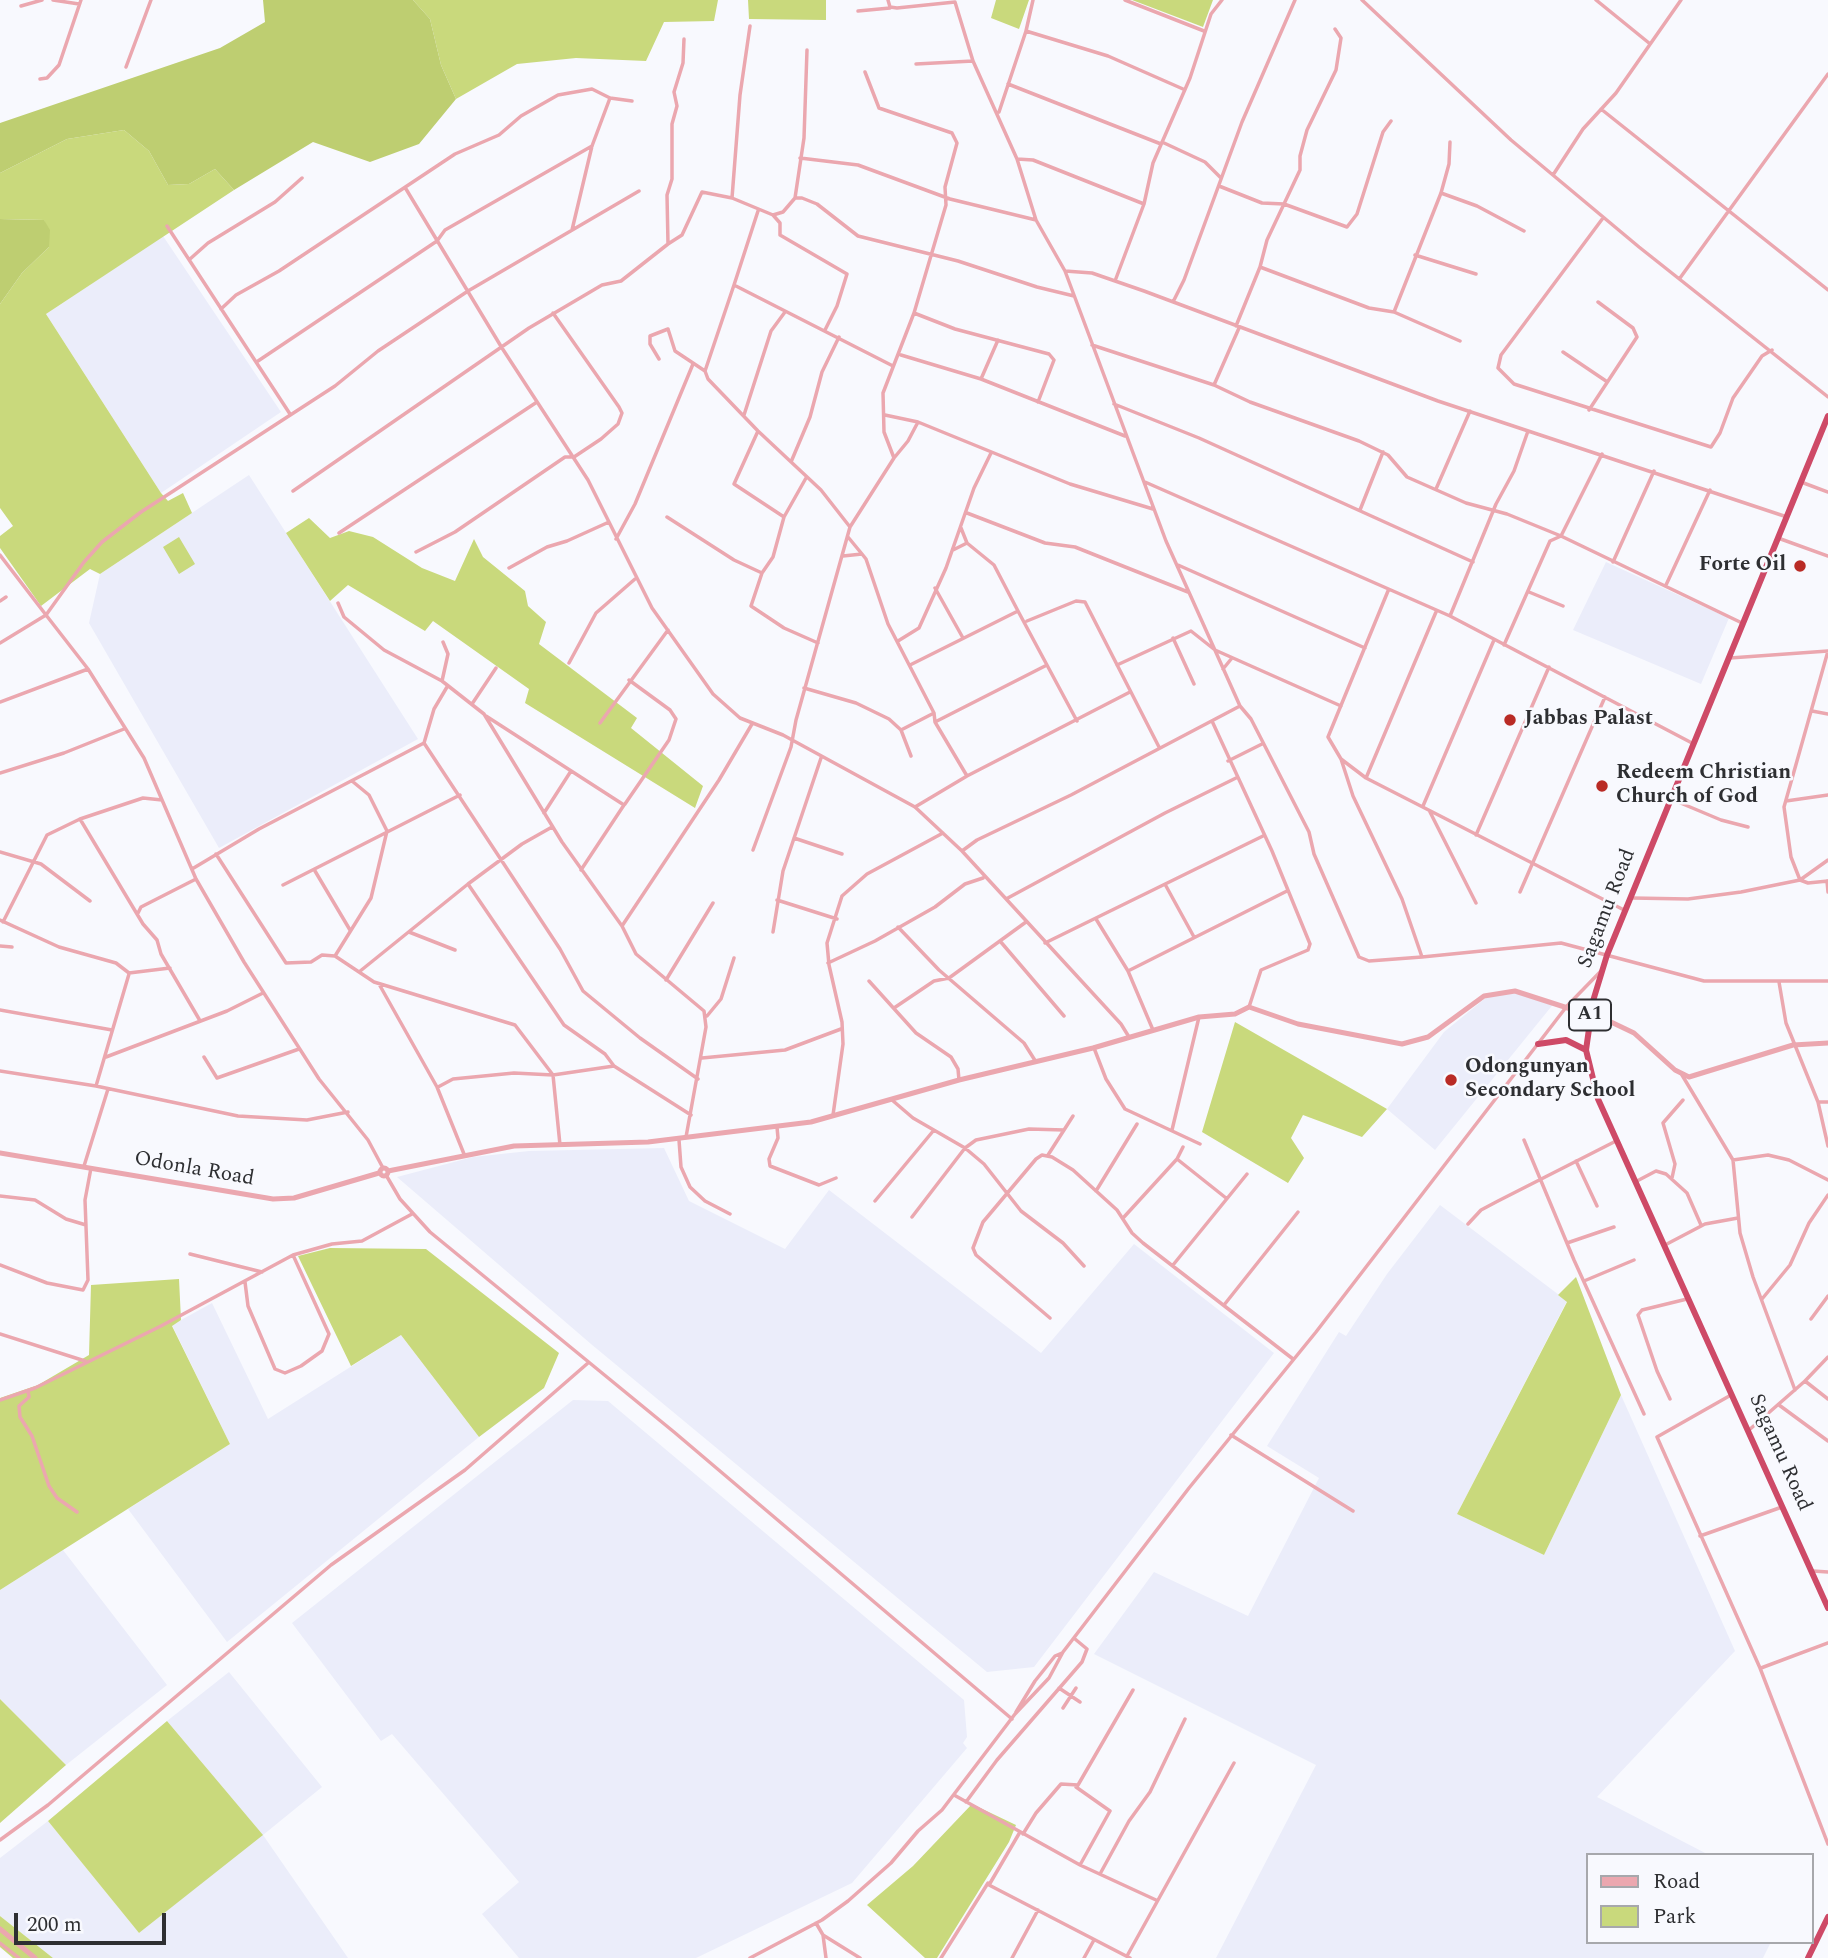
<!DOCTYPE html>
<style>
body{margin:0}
#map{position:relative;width:1828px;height:1958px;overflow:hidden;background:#f8f9fe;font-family:Spectral,serif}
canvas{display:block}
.legend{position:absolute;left:1586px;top:1853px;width:228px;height:91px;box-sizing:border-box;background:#f8f9fe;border:2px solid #a7a8ac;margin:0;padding:9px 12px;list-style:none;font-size:21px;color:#2e2f32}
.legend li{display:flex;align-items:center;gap:14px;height:35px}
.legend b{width:35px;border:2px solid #a7a8ac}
.scale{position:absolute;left:14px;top:1913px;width:152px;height:32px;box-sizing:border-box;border:4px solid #2e2f32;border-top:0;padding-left:9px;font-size:21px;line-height:24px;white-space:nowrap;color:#2e2f32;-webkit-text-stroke:5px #f8f9fe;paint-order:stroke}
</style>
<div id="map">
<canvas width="1828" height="1958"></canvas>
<ul class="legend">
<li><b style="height:9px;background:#eba7af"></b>Road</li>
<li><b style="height:19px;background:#c9d97c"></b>Park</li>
</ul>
<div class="scale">200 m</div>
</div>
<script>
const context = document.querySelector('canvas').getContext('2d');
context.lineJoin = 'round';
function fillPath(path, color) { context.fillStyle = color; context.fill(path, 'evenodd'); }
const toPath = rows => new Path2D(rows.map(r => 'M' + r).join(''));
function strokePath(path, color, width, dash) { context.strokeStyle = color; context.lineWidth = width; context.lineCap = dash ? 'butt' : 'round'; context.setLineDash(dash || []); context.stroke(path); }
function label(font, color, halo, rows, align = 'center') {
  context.font = font + ' Spectral,serif'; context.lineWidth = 5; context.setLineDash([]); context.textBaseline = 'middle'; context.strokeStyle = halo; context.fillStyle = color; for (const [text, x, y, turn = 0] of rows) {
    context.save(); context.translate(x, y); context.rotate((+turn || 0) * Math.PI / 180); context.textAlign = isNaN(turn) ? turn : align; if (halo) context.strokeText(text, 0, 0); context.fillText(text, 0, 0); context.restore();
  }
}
fillPath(toPath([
 [163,236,281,412,161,493,46,314],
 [249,475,418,739,219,848,89,623,100,574],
 [1606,562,1729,618,1701,684,1573,630],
 [1515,991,1555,1002,1435,1150,1387,1109,1444,1032,1488,996],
 [664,1148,689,1201,785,1249,829,1190,1041,1353,1134,1244,1274,1353,1034,1667,987,1672,591,1344,397,1177,473,1157,529,1151],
 [1440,1205,1567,1301,1457,1514,1544,1555,1621,1395,1735,1651,1597,1797,1709,1855,1588,1855,1588,1942,1771,1942,1763,1958,1216,1958,1316,1765,1094,1654,1154,1572,1248,1616,1319,1478,1267,1446,1339,1332,1346,1336,1387,1274],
 [212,1303,268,1419,401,1335,479,1437,227,1642,128,1509,230,1444,172,1325],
 [573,1400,608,1401,964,1700,967,1737,963,1743,967,1748,852,1883,696,1958,519,1958,482,1914,519,1882,392,1734,381,1741,292,1623],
 [63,1550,167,1685,66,1765,0,1699,0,1590],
 [229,1672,322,1787,263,1835,348,1958,53,1958,0,1916,0,1858,48,1821,139,1933,262,1834,167,1721]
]), '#ebedfa');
fillPath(toPath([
 [413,0,718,0,714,21,664,22,646,61,576,58,517,64,456,99,441,65,430,19],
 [748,0,826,0,826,20,749,19],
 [996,0,1029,0,1019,29,991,18],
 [1132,0,1213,0,1203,27],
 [124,130,149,151,168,185,189,184,215,169,234,190,46,314,161,493,168,501,183,493,192,513,100,574,90,569,41,606,0,548,0,536,13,526,0,508,0,304,22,273,49,247,44,220,0,219,0,173,67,139],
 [309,518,330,538,349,531,373,537,422,568,455,581,474,539,483,557,525,591,528,606,546,622,539,644,637,718,631,728,703,786,695,808,525,703,529,689,433,621,425,631,348,585,330,601,286,533],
 [179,537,195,564,179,574,163,547],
 [1235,1022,1387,1109,1362,1137,1303,1115,1291,1138,1304,1158,1288,1183,1202,1132],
 [330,1248,426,1249,559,1353,544,1388,479,1437,401,1335,351,1366,298,1256],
 [1576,1277,1621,1395,1544,1555,1457,1514,1567,1302,1558,1295],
 [179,1279,181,1320,172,1326,230,1444,0,1590,0,1398,38,1385,89,1355,91,1285],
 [0,1699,66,1765,0,1823],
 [167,1721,263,1835,139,1933,48,1821],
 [972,1804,1016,1825,1009,1842,937,1958,925,1958,867,1905,913,1866],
 [0,1916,53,1958,13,1958,0,1947]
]), '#c9d97c');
fillPath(toPath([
 [263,0,413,0,430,19,441,65,456,99,419,144,370,162,313,142,234,190,215,169,189,184,168,185,149,151,124,130,67,139,0,173,0,123,220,48,265,22],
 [0,219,44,220,50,230,49,247,22,273,0,304]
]), '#bece71');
strokePath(toPath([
 [53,0,79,4],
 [888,0,890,7,897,8,955,2,973,61,1017,159,1036,220,1065,271,1166,541,1240,706,1251,719,1309,832,1314,854,1359,957,1369,961,1422,957,1561,943,1704,981,1828,981],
 [1125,0,1204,31],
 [1362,0,1511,140,1639,247,1828,397],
 [1596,0,1649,43],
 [21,6,42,0],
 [858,11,890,8],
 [1026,31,1033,0],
 [916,64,973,61],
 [126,67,151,0],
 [40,79,47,78,59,65,81,0],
 [1008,84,1161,144],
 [1601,109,1828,290],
 [999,112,1026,31,1108,56,1183,89],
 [1162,142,1205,162,1221,178],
 [800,158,858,165,950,199,1036,220],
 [1017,159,1033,160,1144,204],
 [1553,175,1583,129,1616,93,1681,0],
 [1219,186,1262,203,1284,204,1347,227,1357,214,1383,132,1391,121],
 [406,189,502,348,588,480,652,608,713,694,740,718,783,735,915,807,962,851,1121,1024,1129,1037],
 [1441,193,1477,206,1524,231],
 [732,198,740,95,750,26],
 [795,198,804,138,807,50],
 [758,211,734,285,893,366],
 [773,215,780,223,780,235,847,274,837,306,825,330],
 [1603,218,1501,355,1498,368,1514,384,1711,447,1720,433,1733,398,1762,356,1772,350],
 [167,226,290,414],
 [572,230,592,146,610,98],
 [668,244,682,235,702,192,732,198,773,215,783,212,795,198,802,198,817,204,858,236,958,261,1037,287,1074,296],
 [1415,255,1476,274],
 [190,259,208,243,275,202,302,178],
 [1260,267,1369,308,1394,312,1460,341],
 [1065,271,1092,273,1144,291,1438,401,1787,517],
 [1680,278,1828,74],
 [1115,281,1144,204,1153,163,1190,78,1211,14,1222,0],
 [1173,302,1184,280,1242,122,1295,0],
 [221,309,236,295,279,271,455,154,499,135,521,116,558,95,592,89,610,98,632,101],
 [1394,312,1441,193,1449,164,1450,142],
 [914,313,955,329,1049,354,1054,360,1038,402],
 [1236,326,1260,267,1267,240,1300,170,1300,156,1307,130,1336,70,1341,38,1335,29],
 [1092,345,1214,385,1250,402,1359,441,1388,455,1407,477,1466,503,1507,514,1561,536,1742,623],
 [1563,352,1606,381],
 [901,355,981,379,1125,436],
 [659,359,650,344,650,336,668,329,675,351,705,371,708,379,758,431,821,490,850,527],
 [258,361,437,241,445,230,592,146],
 [705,371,734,285],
 [981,379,998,340],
 [1214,385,1239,328],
 [1114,404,1199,438,1473,562],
 [1589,410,1637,337,1633,328,1598,302],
 [744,415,771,331,785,312],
 [885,415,918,422,1070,484,1153,509],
 [758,431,734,484,784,517],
 [894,458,908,441,918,422],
 [791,462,810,417,822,372,839,337],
 [806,478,784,517,773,557,762,573,751,606,784,628,818,643],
 [1145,482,1450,616,1692,743],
 [1801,482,1828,492],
 [1436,489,1470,411],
 [293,491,529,328,602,285,621,281,668,244,667,195,672,179,672,124,677,106,674,92,683,63,684,39],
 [1360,510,1383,452],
 [967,513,1045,543,1075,547,1188,592],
 [667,517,734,560,762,573],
 [961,528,967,543,994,565,1018,611],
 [339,533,537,402],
 [848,537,862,554],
 [1778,538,1828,556],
 [616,539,635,504,693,364],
 [953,550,967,543],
 [416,552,455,532,565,457,574,457,601,439,618,424,622,413,619,407,553,313],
 [0,555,46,615,84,562,102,542,141,512,335,386,378,351,468,291,639,191],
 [843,556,862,554,866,559,888,624,934,713,935,722,967,776],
 [1613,562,1654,471],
 [1178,565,1365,648],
 [509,568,547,547,567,541,609,522],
 [1666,585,1710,490],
 [935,588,963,638],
 [1388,591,1328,737,1341,759,1366,778,1624,910],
 [1529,592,1563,606],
 [0,601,6,597],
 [338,603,344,617,384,650,442,681,484,714,562,842,622,926,636,954,704,1011,706,1027,686,1137],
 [1450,616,1496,504,1514,471,1528,431],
 [1027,621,1076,601,1085,602,1159,747],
 [1173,638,1194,684],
 [898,641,919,628,946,568,974,488,991,453],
 [0,643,46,615,88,669,144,758,196,879,244,962,319,1079,368,1140,383,1168],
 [1504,645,1550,541,1561,536,1602,454],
 [1730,658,1828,651,1784,807,1791,857,1800,880,1808,883,1828,881],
 [569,663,596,613,635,579],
 [910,665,1018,611,1077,721],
 [1117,665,1191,631,1215,650,1341,706],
 [1223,669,1232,658],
 [442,681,448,654,443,642],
 [804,688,856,703,889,719,901,730,911,756],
 [0,702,88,669],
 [472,704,496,668],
 [1812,711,1828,714],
 [486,716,624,805,581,870],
 [1212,721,1272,851,1310,944,1308,950,1261,970,1249,1007],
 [935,722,1045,666],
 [600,723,668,630],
 [901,730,934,713],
 [424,743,560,949,583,991,640,1038,698,1079],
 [1341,759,1353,796,1402,899,1422,957],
 [1228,761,1262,744],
 [0,773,64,753,124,729],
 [1366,778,1436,612],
 [1671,799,1721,820,1748,827],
 [1786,801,1828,795],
 [625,804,669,740,676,719,670,710,629,680],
 [1423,806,1494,640],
 [915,807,967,776,1130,692],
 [1430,812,1476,903],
 [544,813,571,771],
 [80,819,143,798,162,800],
 [1476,835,1549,667],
 [794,838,842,854],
 [753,850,791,747,796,720,850,527,894,458,884,432,883,393,914,313,946,205,945,187,957,143,952,133,879,108,865,72],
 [962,851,977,840,1071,795,1240,706],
 [0,852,41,864,90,901],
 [216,854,286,963,311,962,322,955,335,956,374,982,515,1025,553,1075,560,1145],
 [192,869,259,829,424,743,434,709,447,687],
 [315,871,350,930],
 [1827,881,1828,892],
 [468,884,564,1025,605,1054,614,1066,691,1115],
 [283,885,460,795],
 [1166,886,1194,937],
 [1520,892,1605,697],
 [1632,898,1688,899,1741,892,1800,880,1828,860],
 [1006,899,1165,813,1236,778],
 [777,900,837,919],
 [138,913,141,907,196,879],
 [1096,919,1128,971,1153,1030],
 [0,920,59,947,116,963,129,973,170,968],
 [3,922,47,835,80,819,143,924,157,940,161,954,199,1019],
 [622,926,719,780,752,724],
 [898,927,939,970,1024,1043,1036,1062],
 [409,932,455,950],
 [773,932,783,871,821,758],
 [1000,941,1064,1016],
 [1045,943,1263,836],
 [0,946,12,947],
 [335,956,371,898,387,831,369,795,352,781],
 [828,963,875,941,935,907,965,884,983,878],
 [1128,971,1287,891],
 [359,972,468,884,522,844,552,827],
 [666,980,713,903],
 [869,981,916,1033,951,1057,958,1069,959,1080],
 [1779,982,1786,1023,1818,1102,1828,1146],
 [379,984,437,1087,464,1154],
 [894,1008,934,981,949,978,1026,922],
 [0,1010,112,1030],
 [707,1016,721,999,734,958],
 [1094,1048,1106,1079,1125,1109,1200,1144],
 [106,1057,227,1011,263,993],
 [204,1057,217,1078,299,1049],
 [702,1058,785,1050,841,1029],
 [0,1071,96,1086,238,1116,307,1120,348,1112],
 [1682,1075,1733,1160,1740,1233,1753,1277,1795,1390],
 [96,1086,129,974],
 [438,1087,453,1079,514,1073,553,1075,614,1066],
 [892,1100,913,1118,965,1148,984,1164,1021,1211,1063,1243,1084,1266],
 [1818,1102,1828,1102],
 [833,1115,843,1044,842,1022,829,965,827,943,842,896,867,874,943,833],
 [777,1127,778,1138,769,1159,770,1166,819,1185,836,1178],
 [1172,1130,1199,1017],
 [679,1140,681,1167,690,1187,705,1201,730,1214],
 [1524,1140,1574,1260,1644,1414],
 [1048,1155,1073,1116],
 [1177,1159,1226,1198],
 [1733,1160,1768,1155,1789,1160,1828,1180],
 [1576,1161,1597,1206],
 [84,1166,108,1089],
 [386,1175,400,1199,430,1232,674,1432,1012,1719],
 [1672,1178,1675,1164,1663,1123,1683,1100],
 [1637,1181,1656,1171,1666,1174,1687,1193,1701,1225],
 [1096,1191,1137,1124],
 [0,1196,35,1200,66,1219,86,1225],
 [875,1201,934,1130],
 [912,1217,965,1148,976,1140,1029,1129,1064,1130],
 [1124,1217,1177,1159,1183,1147],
 [1468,1224,1481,1210,1498,1201,1616,1141],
 [1567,1243,1614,1227],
 [1665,1245,1705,1224,1738,1218],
 [190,1254,262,1272],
 [0,1265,47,1283,83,1290,88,1280,85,1200,91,1168],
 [1173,1265,1247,1174],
 [1584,1281,1634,1260],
 [245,1282,248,1306,275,1369,285,1373,301,1366,322,1351,329,1334,293,1255],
 [1762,1299,1790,1265,1809,1223,1828,1195],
 [1224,1305,1298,1212],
 [1050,1318,976,1255,973,1248,983,1222,1036,1159,1042,1155,1052,1157,1073,1170,1117,1210,1132,1233,1143,1243,1293,1359],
 [1811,1319,1828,1296],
 [0,1334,85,1361],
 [1805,1381,1828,1357],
 [28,1391,29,1397,19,1406,20,1417,32,1436,49,1486,57,1498,77,1512],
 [1731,1395,1657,1437,1760,1668,1828,1844],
 [1670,1399,1657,1371,1638,1315,1642,1310,1687,1299],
 [0,1400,35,1388,161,1326,293,1255,332,1244,362,1241,412,1214],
 [1779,1405,1828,1441],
 [1749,1430,1805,1381,1828,1399],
 [1231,1435,1353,1511],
 [1700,1536,1782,1507],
 [1813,1571,1828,1572],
 [1761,1668,1828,1643],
 [1059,1688,1080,1702],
 [1063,1708,1076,1688],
 [1016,1712,1035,1681,1055,1656,1062,1653],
 [1076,1787,1110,1811,1080,1865],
 [954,1795,1080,1865,1156,1900],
 [966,1802,997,1760,1082,1662,1087,1649,1075,1639],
 [1020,1832,989,1885,1130,1958],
 [1023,1834,1036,1813,1061,1784,1078,1785,1133,1690],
 [0,1840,48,1805,331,1565,465,1470,588,1363],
 [1100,1874,1129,1821,1150,1792,1185,1719],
 [816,1923,823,1935,826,1958],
 [823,1935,860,1958],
 [0,1943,19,1958],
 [1127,1956,1234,1763],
 [750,1958,822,1920,848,1901,891,1863,918,1831,942,1810,1015,1714,1049,1678,1063,1652,1189,1488,1316,1332,1567,1006,1601,971],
 [941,1958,988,1883],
 [1012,1958,1038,1910],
 [1084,1958,1094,1940]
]), '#eba7af', 3.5);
strokePath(toPath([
 [0,1153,273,1199,294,1198,379,1173],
 '380 1172a4 4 0 1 1 8 0a4 4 0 1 1-8 0Z',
 [388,1171,514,1146,648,1142,811,1122,959,1080,1093,1048,1199,1017,1235,1014,1249,1007,1298,1024,1402,1044,1428,1037,1484,996,1515,991,1611,1022,1634,1033,1675,1070,1689,1077,1793,1045,1828,1043],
 [0,1929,35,1958]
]), '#eba7af', 5);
strokePath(toPath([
 [1828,416,1607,955,1593,1001,1586,1050,1598,1099,1828,1608],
 [1538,1044,1566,1040,1586,1050],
 [1808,1958,1828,1917]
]), '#ce4a67', 6);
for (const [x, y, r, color] of [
 [1800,566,7,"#b92b25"],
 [1510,720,7,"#b92b25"],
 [1602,786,7,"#b92b25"],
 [1451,1080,7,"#b92b25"]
]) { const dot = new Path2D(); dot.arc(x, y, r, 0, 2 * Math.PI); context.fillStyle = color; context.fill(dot); strokePath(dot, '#f8f9fe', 2.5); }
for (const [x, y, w] of [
 [1590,1015,42]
]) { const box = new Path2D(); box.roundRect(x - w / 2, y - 15.5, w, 31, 5); context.fillStyle = '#f8f9fe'; context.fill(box); strokePath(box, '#2e2f32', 2); }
label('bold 19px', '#2e2f32', null, [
 ["A1",1590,1015]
]);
label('bold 21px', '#2e2f32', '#f8f9fe', [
 ["Forte Oil",1786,566,"right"],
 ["Jabbas Palast",1524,720],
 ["Redeem Christian",1616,774],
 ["Church of God",1616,798],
 ["Odongunyan",1465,1068],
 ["Secondary School",1465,1092]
], 'left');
label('21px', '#2e2f32', '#f8f9fe', [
 ["Sagamu Road",1608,909,-69],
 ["Odonla Road",194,1170,10],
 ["Sagamu Road",1779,1453,66]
]);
</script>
